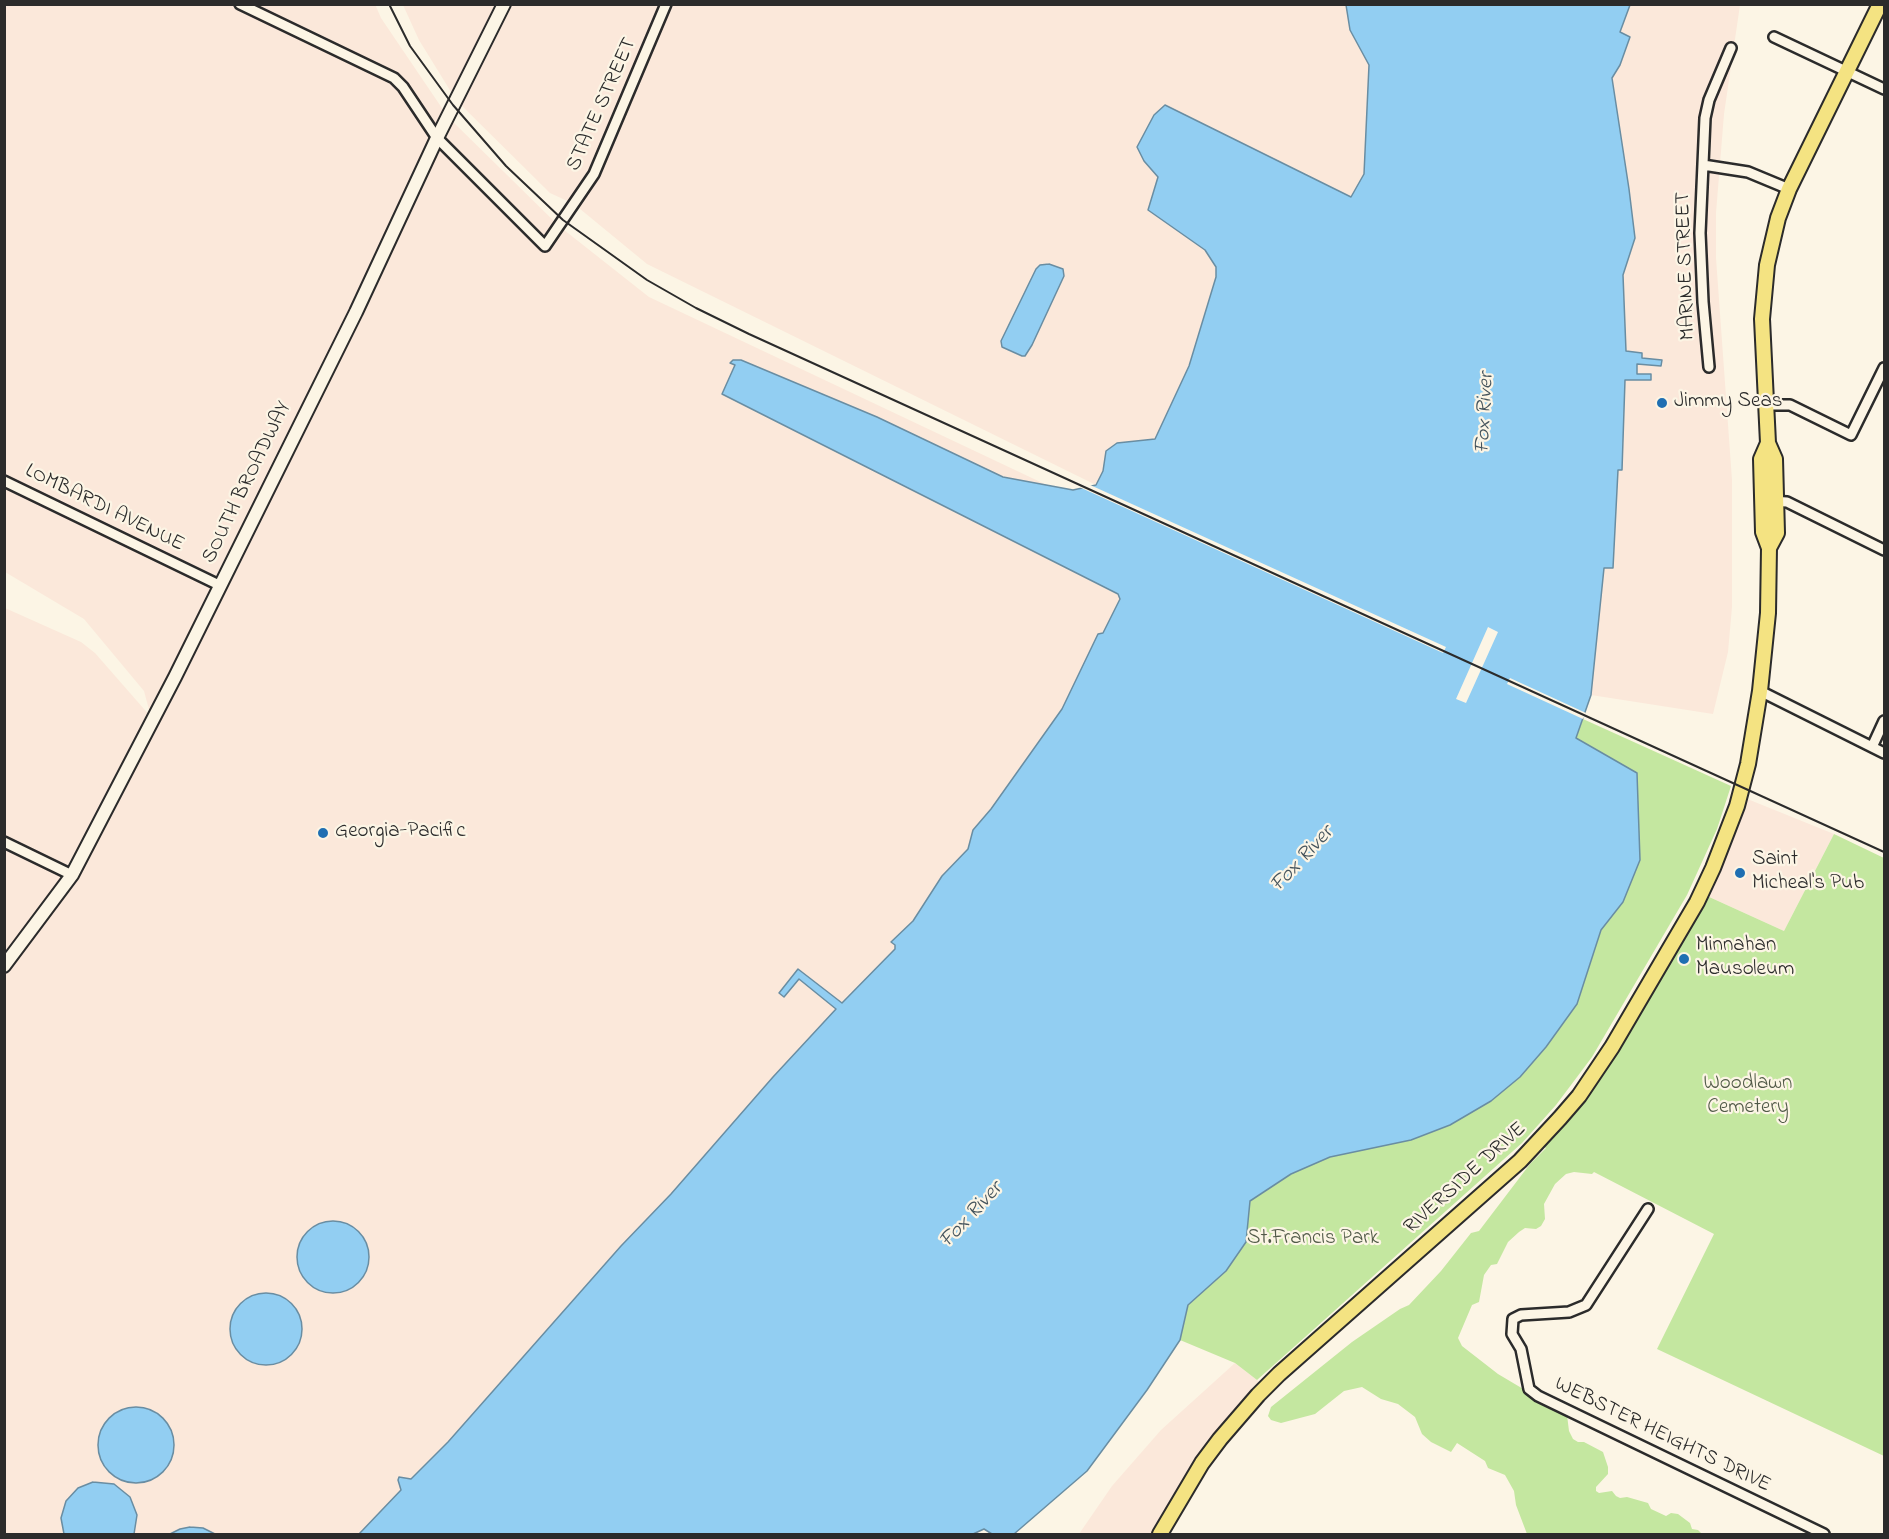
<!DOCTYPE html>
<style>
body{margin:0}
#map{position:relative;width:1889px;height:1539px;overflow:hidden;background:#fcf5e5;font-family:"Indie Flower",sans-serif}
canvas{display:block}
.frame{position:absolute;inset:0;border:6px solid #2b2b2b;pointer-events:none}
</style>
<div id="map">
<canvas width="1889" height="1539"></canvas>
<div class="frame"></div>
</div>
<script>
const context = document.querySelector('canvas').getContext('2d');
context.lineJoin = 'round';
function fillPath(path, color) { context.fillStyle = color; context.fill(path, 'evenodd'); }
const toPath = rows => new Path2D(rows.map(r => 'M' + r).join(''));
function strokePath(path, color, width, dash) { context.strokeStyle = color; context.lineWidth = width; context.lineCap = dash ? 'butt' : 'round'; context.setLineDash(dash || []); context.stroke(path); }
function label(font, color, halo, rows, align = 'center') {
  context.font = font + ' "Indie Flower",sans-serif'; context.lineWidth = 4.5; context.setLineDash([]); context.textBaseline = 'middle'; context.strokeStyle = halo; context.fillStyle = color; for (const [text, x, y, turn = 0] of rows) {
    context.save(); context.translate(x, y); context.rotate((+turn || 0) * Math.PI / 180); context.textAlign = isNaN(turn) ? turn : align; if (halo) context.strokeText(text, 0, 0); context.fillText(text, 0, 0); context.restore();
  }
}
fillPath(toPath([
 [375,4,381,18,448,117,559,226,649,297,1051,487,1003,477,877,417,730,363,735,365,723,394,1119,595,1120,598,1103,633,1098,634,1062,709,991,809,973,830,968,849,942,876,913,921,892,943,895,945,895,949,773,1077,671,1194,621,1246,448,1442,410,1479,398,1480,402,1490,359,1534,5,1534,5,608,81,642,95,653,151,717,144,691,84,619,5,572,5,5],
 [403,5,1346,5,1350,30,1369,65,1364,175,1351,197,1165,105,1144,161,1158,177,1148,210,1205,250,1216,267,1216,277,1189,366,1155,439,1117,443,1106,451,1103,471,1096,485,647,264,574,204,550,193,456,100,419,40],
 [1630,5,1740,5,1724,114,1716,213,1716,258,1732,480,1732,607,1728,652,1713,714,1591,695,1604,568,1613,567,1618,470,1622,469,1625,380,1636,374,1637,364,1661,366,1661,360,1642,358,1642,353,1626,351,1623,275,1635,238,1612,77,1620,65,1630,38,1620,32],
 [1740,796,1834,834,1784,931,1707,896],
 [1235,1363,1266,1387,1238,1417,1160,1534,1079,1534,1112,1486,1161,1430]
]), '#fbe8da');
fillPath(toPath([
 [1583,719,1731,786,1717,829,1687,895,1592,1057,1556,1105,1522,1143,1257,1380,1235,1363,1180,1340,1188,1305,1226,1271,1246,1242,1250,1201,1291,1174,1330,1157,1411,1140,1450,1125,1491,1101,1520,1077,1546,1047,1577,1004,1601,930,1623,902,1576,738],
 [1834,834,1884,858,1884,1456,1657,1349,1714,1234,1594,1172,1592,1174,1574,1172,1566,1174,1555,1184,1544,1204,1545,1219,1541,1226,1536,1229,1525,1228,1519,1232,1508,1242,1497,1264,1491,1265,1484,1275,1479,1302,1472,1305,1458,1338,1462,1346,1498,1374,1567,1415,1569,1431,1573,1439,1578,1442,1584,1442,1603,1452,1608,1467,1608,1474,1596,1487,1596,1491,1599,1493,1612,1491,1616,1496,1620,1498,1627,1497,1648,1503,1651,1509,1666,1516,1671,1513,1678,1514,1690,1523,1692,1529,1698,1530,1702,1534,1527,1534,1516,1505,1514,1491,1505,1475,1488,1468,1485,1461,1457,1443,1451,1452,1431,1442,1422,1434,1415,1417,1398,1404,1381,1399,1362,1387,1344,1391,1315,1414,1281,1423,1271,1420,1268,1416,1271,1407,1352,1342,1400,1309,1409,1305,1441,1271,1471,1233,1479,1231,1530,1164,1546,1148,1544,1147,1571,1117,1599,1078,1707,896,1784,931]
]), '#c4e7a0');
const water = toPath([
 [1346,5,1630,5,1620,32,1630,37,1620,65,1612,78,1629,189,1635,238,1623,275,1626,351,1642,353,1642,358,1662,360,1661,366,1637,364,1637,374,1651,374,1651,380,1625,380,1622,470,1618,470,1613,568,1604,568,1591,695,1576,738,1637,773,1640,860,1623,902,1601,930,1577,1004,1546,1047,1520,1077,1491,1101,1450,1125,1411,1140,1330,1157,1291,1174,1250,1201,1246,1242,1226,1271,1188,1305,1180,1340,1147,1390,1087,1471,1014,1534,992,1534,984,1529,973,1534,359,1534,401,1490,398,1480,399,1477,411,1479,448,1442,621,1246,671,1194,773,1077,836,1009,799,979,784,997,779,993,798,969,842,1003,895,949,895,945,891,942,913,921,942,876,968,849,973,830,991,809,1062,709,1098,634,1103,633,1120,599,1118,594,722,394,735,365,730,363,733,360,741,360,877,417,1003,477,1073,490,1096,485,1103,471,1106,451,1117,443,1155,439,1189,366,1216,277,1216,267,1205,250,1148,210,1158,177,1144,161,1137,147,1154,115,1165,105,1351,197,1364,174,1369,65,1350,30,1346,5],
 [1049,264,1063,269,1064,276,1032,345,1025,356,1022,356,1002,347,1001,341,1036,269,1040,265,1049,264],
 '297 1257a36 36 0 1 1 72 0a36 36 0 1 1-72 0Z',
 '230 1329a36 36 0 1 1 72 0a36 36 0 1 1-72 0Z',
 '98 1445a38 38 0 1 1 76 0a38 38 0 1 1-76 0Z',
 [93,1482,114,1484,130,1497,137,1515,134,1534,64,1534,61,1518,66,1501,78,1488,93,1482],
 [190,1527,203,1528,215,1534,170,1534,180,1529,190,1527]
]);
fillPath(water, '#92cef2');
strokePath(water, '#698da2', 1.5);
fillPath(toPath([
 [1088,484,1446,647,1443,653,1077,486],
 [1488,627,1498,632,1466,703,1456,699],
 [1510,678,1586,713,1583,719,1507,684]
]), '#fcf5e5');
const street = toPath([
 [240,4,394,78,403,87,437,138,545,246,594,174,666,4],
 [1774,37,1884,89],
 [1703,165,1748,172,1789,189],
 [1709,367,1703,302,1700,233,1705,118,1709,100,1731,48],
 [1767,405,1790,405,1851,435,1884,368],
 [4,481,219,585],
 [1770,501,1787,502,1884,550],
 [1760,691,1884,753],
 [1872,747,1884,721],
 [4,842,72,875],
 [1648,1209,1586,1305,1569,1312,1521,1315,1513,1319,1512,1334,1521,1349,1529,1389,1538,1396,1824,1534]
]);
const secondary = toPath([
 [4,966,72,875,175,677,356,312,437,138,504,4]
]);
const primary = toPath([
 [1769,548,1777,533,1775,459,1768,443,1762,319,1767,265,1778,218,1789,189,1880,4],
 [1160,1534,1202,1463,1220,1439,1258,1395,1279,1374,1520,1161,1560,1118,1579,1096,1612,1047,1697,902,1713,868,1737,806,1748,764,1760,691,1768,613,1769,548,1763,532,1761,459,1768,443]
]);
strokePath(street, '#2b2b2b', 14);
strokePath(secondary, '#2b2b2b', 16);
strokePath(primary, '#2b2b2b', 18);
strokePath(street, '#fcf5e5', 9);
strokePath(secondary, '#fcf5e5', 12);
strokePath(primary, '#f4e382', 14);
strokePath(toPath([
 [389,4,410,46,453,105,506,166,563,220,647,280,696,308,749,334,1884,852]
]), '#2b2b2b', 2);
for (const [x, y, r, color] of [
 [1662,403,6,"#1f6fb2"],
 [323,833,6,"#1f6fb2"],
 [1740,873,6,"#1f6fb2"],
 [1684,959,6,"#1f6fb2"]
]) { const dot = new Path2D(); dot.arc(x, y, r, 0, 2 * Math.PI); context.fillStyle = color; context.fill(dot); strokePath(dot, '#fcf5e5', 2); }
label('21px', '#2b2b2b', '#fcf5e5', [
 ["STATE STREET",603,105,-66],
 ["MARINE STREET",1687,266,-92],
 ["SOUTH BROADWAY",248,483,-64],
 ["LOMBARDI AVENUE",104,509,26],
 ["RIVERSIDE DRIVE",1466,1179,-42],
 ["WEBSTER HEIGHTS DRIVE",1662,1436,26]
]);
label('21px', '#2b2b2b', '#fcf5e5', [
 ["Jimmy Seas",1674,403],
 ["Georgia-Pacific",335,833],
 ["Saint",1752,861],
 ["Micheal's Pub",1752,885],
 ["Minnahan",1696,947],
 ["Mausoleum",1696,971]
], 'left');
label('21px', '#515a48', '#fcf5e5', [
 ["Woodlawn",1748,1085],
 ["Cemetery",1748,1109],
 ["St.Francis Park",1313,1240]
]);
label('italic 22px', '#45545d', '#fcf5e5', [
 ["Fox River",1486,413,-87],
 ["Fox River",1303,860,-47],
 ["Fox River",972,1216,-47]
]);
</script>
